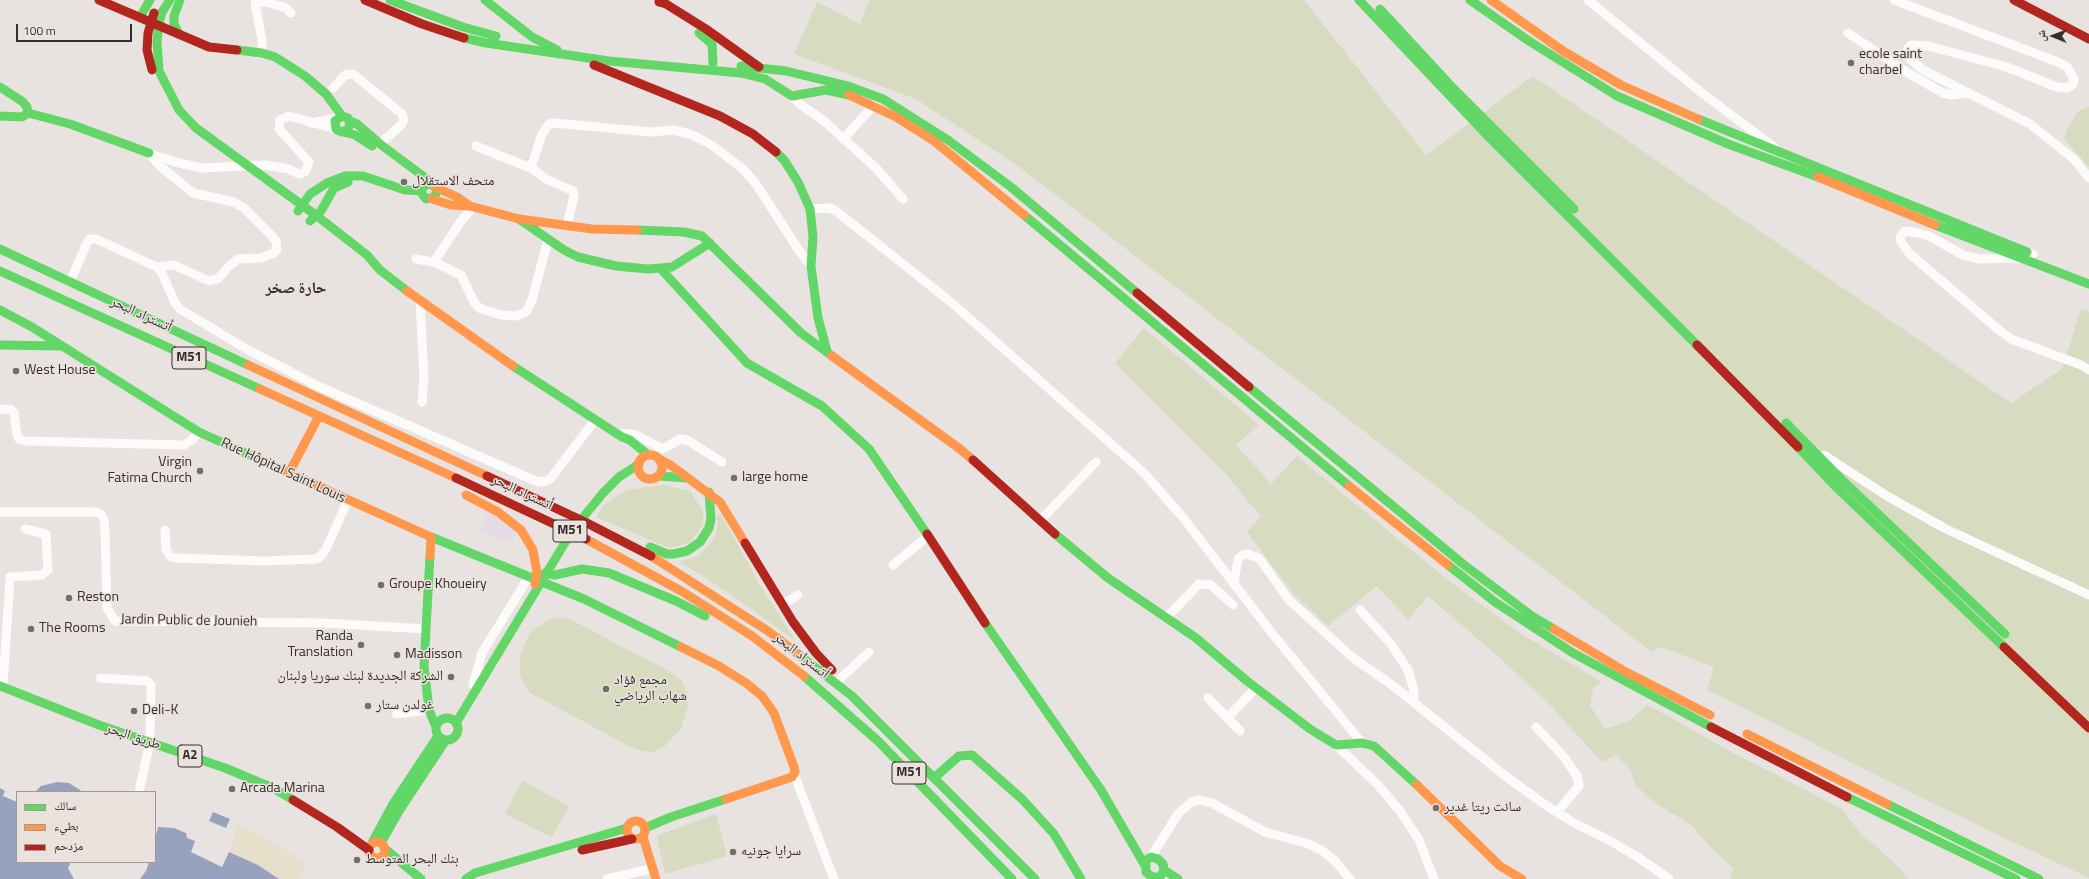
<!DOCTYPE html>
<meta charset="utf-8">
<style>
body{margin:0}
#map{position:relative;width:2089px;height:879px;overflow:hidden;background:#e8e3e0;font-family:"Titillium Web","Noto Naskh Arabic",sans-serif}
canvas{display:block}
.legend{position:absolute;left:16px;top:791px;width:140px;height:72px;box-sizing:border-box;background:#ece2dd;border:1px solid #a29a97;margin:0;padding:5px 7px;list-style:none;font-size:12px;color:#332f2d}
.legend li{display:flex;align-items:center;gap:8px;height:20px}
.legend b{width:20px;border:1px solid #a29a97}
.north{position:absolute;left:2033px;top:16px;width:40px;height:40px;-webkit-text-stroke:3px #ece2dd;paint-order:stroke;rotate:271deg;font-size:11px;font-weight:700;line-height:16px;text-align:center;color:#332f2d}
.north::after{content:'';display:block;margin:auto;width:14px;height:18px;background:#332f2d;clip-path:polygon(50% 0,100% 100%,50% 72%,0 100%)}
.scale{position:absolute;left:16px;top:24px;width:116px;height:18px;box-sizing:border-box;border:2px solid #332f2d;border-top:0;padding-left:5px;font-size:12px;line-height:14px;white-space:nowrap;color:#332f2d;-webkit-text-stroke:3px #ece2dd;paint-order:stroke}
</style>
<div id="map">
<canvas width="2089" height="879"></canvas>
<ul class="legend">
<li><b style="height:5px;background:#63d668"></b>سالك</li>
<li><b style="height:5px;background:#ff974d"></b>بطيء</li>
<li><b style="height:5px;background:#b3261e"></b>مزدحم</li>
</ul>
<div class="north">ش</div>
<div class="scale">100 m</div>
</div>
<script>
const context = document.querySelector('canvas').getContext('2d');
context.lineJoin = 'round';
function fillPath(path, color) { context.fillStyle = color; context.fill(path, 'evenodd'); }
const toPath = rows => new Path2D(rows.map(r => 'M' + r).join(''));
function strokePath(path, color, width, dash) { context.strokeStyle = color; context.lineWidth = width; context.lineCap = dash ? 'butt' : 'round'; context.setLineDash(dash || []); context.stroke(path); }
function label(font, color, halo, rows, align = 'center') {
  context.font = font + ' "Titillium Web","Noto Naskh Arabic",sans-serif'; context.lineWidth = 3; context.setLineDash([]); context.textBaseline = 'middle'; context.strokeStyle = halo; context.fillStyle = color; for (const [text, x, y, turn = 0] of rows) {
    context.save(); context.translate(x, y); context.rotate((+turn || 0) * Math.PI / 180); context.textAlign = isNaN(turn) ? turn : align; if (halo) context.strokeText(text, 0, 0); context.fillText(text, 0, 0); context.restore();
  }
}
fillPath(toPath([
 [488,512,519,533,504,542,480,529]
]), '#e4dbe6');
fillPath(toPath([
 [869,0,1304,0,1426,155,1533,76,2011,403,2062,369,2081,309,2089,312,2089,878,1934,804,1707,690,1714,667,1661,647,1652,652,1018,166,916,99,794,54,817,2,860,24],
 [2089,107,2089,167,2064,139,2068,127,2078,111],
 [1144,328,1259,425,1236,445,1271,484,1297,456,1448,580,1518,632,1602,682,1593,689,1590,706,1606,729,1627,722,1648,705,1735,754,1841,808,1861,834,1888,857,1908,877,1908,879,1730,879,1733,868,1712,849,1691,825,1657,804,1636,786,1630,769,1616,755,1602,762,1548,703,1501,659,1428,596,1408,620,1377,586,1328,626,1292,592,1247,532,1261,517,1225,473,1115,363],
 [663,485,690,491,703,511,703,524,690,543,669,548,596,517,604,505,627,490],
 [720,513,760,585,796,641,723,589,680,562,697,556,707,547,715,537,718,526,717,516],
 [559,618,570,619,670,672,682,681,687,693,688,705,681,729,665,746,653,752,642,751,631,747,530,693,520,676,520,655,529,635,537,627,551,619],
 [522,781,569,806,552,837,505,814],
 [716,814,727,856,665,874,657,836]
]), '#d7dbc0');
fillPath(toPath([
 [238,824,307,862,297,879,279,879,258,865,229,852]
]), '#e6dfc9');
fillPath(toPath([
 [57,782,69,783,83,792,35,792,41,786],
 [0,788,5,791,3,796,17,802,17,862,71,862,68,868,74,879,0,879],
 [213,812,230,819,226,828,209,821],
 [158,827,174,828,186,833,187,838,195,841,191,852,222,867,229,852,258,865,279,879,140,879,146,871,149,862,155,862,155,840]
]), '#97a3be');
strokePath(toPath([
 [1588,0,1702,93,1774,147],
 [1894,0,2058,62,2067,67,2074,79,2073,84,2067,88,2057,87,2007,67,1928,46,1911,45,1908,48,1907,53,1910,59,1923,70,2030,124,2075,160,2089,178],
 [1848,33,1908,73,1943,93,1952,95,1966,93],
 [262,53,262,40,255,3,267,2,286,8,291,13],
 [333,88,345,75,353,74,402,114,404,119,402,124,380,144],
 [792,96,801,105,824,121,876,168,903,199],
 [311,123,337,118],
 [843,139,874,105],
 [476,146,531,168,546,179,573,191,574,197,567,225],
 [151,154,175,162,202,168,265,165,288,169,299,174,305,172,309,162,279,129,280,120,289,116,336,129],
 [531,168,542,134,549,124,554,123,651,132,673,130,690,134,710,144,743,169,756,184,798,249,811,266],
 [473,207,461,221,434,262,461,275,475,304,481,309,501,315,516,316,526,312,532,300,548,240],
 [810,209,829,208,836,211,951,302,1144,473,1185,520,1271,632,1362,743],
 [2033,254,2021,258,1979,259,1963,255,1929,236,1918,233,1905,231,1900,237,1901,242,1910,254,1999,330,2011,339,2081,365,2089,370],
 [416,259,434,262],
 [157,267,162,273,175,303,180,309,250,351,320,387,538,482,547,481,551,478,595,420],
 [70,282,87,243,90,239,96,239,157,267,174,265,209,281,219,278,227,268,238,259,261,258,274,253,277,249,276,241,271,235,244,208,234,202,193,193,160,166,149,153],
 [420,302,424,378,422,402],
 [0,409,11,410,14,413,17,435,19,439,26,441,184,445,192,440,199,432],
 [622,433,636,435,663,449,680,439,687,440,722,462],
 [1824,455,1887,496,1946,529,2089,595],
 [0,512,95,512,101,514,104,520,105,530,107,608,115,621,324,623,426,629],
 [1040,521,1096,462],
 [165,530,166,550,171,557,177,558,264,561,315,559,320,557,326,549,348,500],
 [893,565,928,536],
 [1234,582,1238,559,1243,555,1248,554,1259,558,1289,600,1352,657,1392,685,1508,778,1544,804,1576,824,1609,840,1639,858,1669,879],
 [782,605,798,595],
 [1360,610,1391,644,1408,670,1414,691,1413,701],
 [1167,617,1199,584,1211,585,1233,605],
 [100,678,147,681,151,685,150,742,139,792],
 [841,678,869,652],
 [473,685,482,653,528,578],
 [3,687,10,577,42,575,48,570,46,534,25,529],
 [1208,698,1240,731],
 [396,714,429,710],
 [1227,718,1256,688],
 [1536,727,1564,757,1577,776,1579,786,1557,812],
 [1336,745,1378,785,1400,811,1419,840,1434,879],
 [794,774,834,879],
 [1151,857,1178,814,1191,802,1200,800,1212,803,1265,832,1309,844,1323,851,1336,862,1350,879],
 [607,879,646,870]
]), '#fcfbfa', 9);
strokePath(toPath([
 [170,0,162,12,159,23,157,42,159,71,179,110,196,128,317,216,367,255,380,270,407,291],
 [390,0,463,27,496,36],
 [485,0,532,37,557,50],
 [1359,0,1484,132,1697,345],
 [1470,0,1529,41,1617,96,1728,144,1818,177],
 [1380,9,1453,88,1574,209],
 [140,17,150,0],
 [699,33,712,44,713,63],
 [179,34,174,24,174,16,180,0],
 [464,38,486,43,609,61,741,73,765,79,792,96,826,90,849,95],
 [237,50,262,53,275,57,305,76,326,94,342,116],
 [741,66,786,71,848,86,883,99,948,140,1011,187,1137,293],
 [0,87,23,102,27,107,28,113,22,117,0,116],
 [28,113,70,124,149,153],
 [1698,119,2027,252],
 [350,121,357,124,380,144,427,179,435,187,437,192,434,197,426,199,422,194,422,188,427,184,433,185],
 [342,132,348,129,350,124,348,118,342,116,335,121,336,129,339,131,355,135,372,146],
 [776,152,784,160,798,182,810,209,813,237,811,266,818,318,827,351],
 [298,211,310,194,327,183,345,176,363,176,405,190,422,191],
 [1024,215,1349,486],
 [519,219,564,250,578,257,616,266,648,269,672,267,710,243],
 [310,221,321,211,334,188,348,182],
 [1935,225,2089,284],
 [637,230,684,232,702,236,801,333,832,356],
 [0,249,248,365],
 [661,269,747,363,822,406,869,449,927,534],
 [0,271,260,389],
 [0,310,32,327,199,432,265,462],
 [0,345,61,346],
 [513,366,622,437,630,440,648,455],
 [1249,387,1463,564,1532,616,1554,629],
 [1786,423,1841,479,2005,634],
 [1798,447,1835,486,2004,647],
 [659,476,687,478],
 [1055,534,1108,578,1196,638,1247,681,1310,729,1336,745,1362,743,1374,746,1417,785],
 [431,537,584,599,681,647],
 [650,547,667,554,674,554,687,551,700,542,709,528,711,519,709,492],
 [430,556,424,666,429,710,436,727],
 [1448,565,1495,602,1573,653,1711,727],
 [545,573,555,575,582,569,609,573,676,601,705,616],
 [985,623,1101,790,1144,864],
 [798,654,852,696,1035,879],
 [804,676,878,741,1012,879],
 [0,686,99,725,225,768,273,788,293,800],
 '436 729a11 11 0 1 1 22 0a11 11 0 1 1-22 0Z',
 [456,723,572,531,603,493,619,477,639,464],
 [935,777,959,756,972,755,1022,799,1054,834,1081,879],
 [1847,797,2016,879],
 [1887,804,2039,879],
 [645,828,671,817,726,799],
 [381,843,399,811,446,740],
 [371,845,393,804,438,736],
 [384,848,421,879],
 [1164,870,1160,877,1152,877,1146,872,1146,860,1151,857,1158,859,1163,864,1164,870,1178,879],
 [466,879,475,873,627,828]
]), '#63d668', 9);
strokePath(toPath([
 [1491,0,1563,51,1621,85,1698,119],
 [849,95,896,117,934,141,1024,215],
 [1818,177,1935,225],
 [435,187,457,197,470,206],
 [432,199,451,205,470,206,519,219,592,229,637,230],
 [407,291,513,366],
 [832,356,960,449,973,460],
 [248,365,487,476],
 [260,389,456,478],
 '638 467a12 12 0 1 1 24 0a12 12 0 1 1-24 0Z',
 [661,460,672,466,720,502,745,543],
 [265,462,431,537,430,556],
 [289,473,319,416],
 [1349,486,1448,565],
 [466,495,498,512,521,530,533,550,537,573,535,584],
 [586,539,683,592,752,636,804,676],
 [651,556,768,631,798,654],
 [1554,629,1626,672,1710,715],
 [681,647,719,666,746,683,762,696,774,713,794,767,795,772,792,777,726,799],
 [1747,734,1887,804],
 [1417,785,1500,866,1522,879],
 '627 830a9 9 0 1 1 18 0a9 9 0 1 1-18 0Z',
 [643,837,656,879],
 '369 850a8 8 0 1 1 16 0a8 8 0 1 1-16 0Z'
]), '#ff974d', 9);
strokePath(toPath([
 [99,0,209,47,237,50],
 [365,0,422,24,464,38],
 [2014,0,2089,39],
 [659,2,666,4,706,29,759,67],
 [594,65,720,116,753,134,776,152],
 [152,70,147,50,148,33,154,13],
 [1137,293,1249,387],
 [1697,345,1798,447],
 [973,460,1055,534],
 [487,476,585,522,651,556],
 [456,478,586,539],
 [927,534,985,623],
 [745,543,793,622,816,653,832,670],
 [2004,647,2089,728],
 [1711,727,1847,797],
 [293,800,337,827,369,850],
 [582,850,632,839]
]), '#b3261e', 9);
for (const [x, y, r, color] of [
 [1851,63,4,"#726e6c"],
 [404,182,4,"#726e6c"],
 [16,371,4,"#726e6c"],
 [200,471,4,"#726e6c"],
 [734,478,4,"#726e6c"],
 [381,585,4,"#726e6c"],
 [69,598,4,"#726e6c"],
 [31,629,4,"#726e6c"],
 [361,645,4,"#726e6c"],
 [397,655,4,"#726e6c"],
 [451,677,4,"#726e6c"],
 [606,689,4,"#726e6c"],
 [368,706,4,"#726e6c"],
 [134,711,4,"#726e6c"],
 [232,789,4,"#726e6c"],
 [1436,808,4,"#726e6c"],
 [733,852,4,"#726e6c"],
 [357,860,4,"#726e6c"]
]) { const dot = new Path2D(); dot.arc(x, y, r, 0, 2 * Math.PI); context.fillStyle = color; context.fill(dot); strokePath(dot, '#ece2dd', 1.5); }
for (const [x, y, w] of [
 [189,358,34],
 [570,531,34],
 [190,756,24],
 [909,773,34]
]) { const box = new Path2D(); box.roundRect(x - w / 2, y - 11, w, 22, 3); context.fillStyle = '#ece2dd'; context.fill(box); strokePath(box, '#332f2d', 1); }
label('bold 13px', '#332f2d', null, [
 ["M51",189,358],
 ["M51",570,531],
 ["A2",190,756],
 ["M51",909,773]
]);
label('14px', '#332f2d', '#ece2dd', [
 ["ecole saint",1859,55],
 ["charbel",1859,71],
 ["متحف الاستقلال",412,182],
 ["West House",24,371],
 ["Virgin",192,463,"right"],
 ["Fatima Church",192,479,"right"],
 ["large home",742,478],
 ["Groupe Khoueiry",389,585],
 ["Reston",77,598],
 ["The Rooms",39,629],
 ["Randa",353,637,"right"],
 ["Translation",353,653,"right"],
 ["Madisson",405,655],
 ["الشركة الجديدة لبنك سوريا ولبنان",443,677,"right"],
 ["مجمع فؤاد",614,681],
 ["شهاب الرياضي",614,697],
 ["غولدن ستار",376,706],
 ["Deli-K",142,711],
 ["Arcada Marina",240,789],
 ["سانت ريتا غدير",1444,808],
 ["سرايا جونيه",741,852],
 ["بنك البحر المتوسط",365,860]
], 'left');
label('14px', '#332f2d', '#ece2dd', [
 ["أتستراد البحر",141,315,25],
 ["Rue Hôpital Saint Louis",283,471,25],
 ["أتستراد البحر",522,493,25],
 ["Jardin Public de Jounieh",189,621,1],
 ["أتستراد البحر",801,656,38],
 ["طريق البحر",133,737,18]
]);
label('bold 16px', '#332f2d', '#ece2dd', [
 ["حارة صخر",296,289]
]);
</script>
